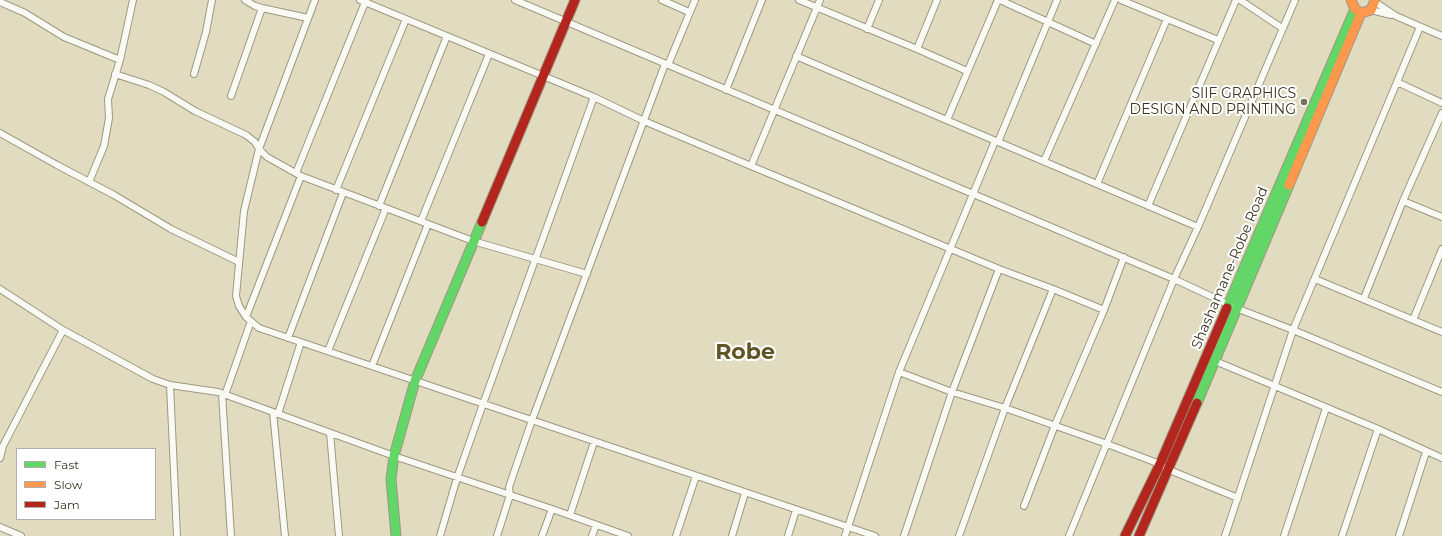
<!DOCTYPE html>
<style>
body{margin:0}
#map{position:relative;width:1442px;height:536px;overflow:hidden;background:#e1dbbf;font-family:Montserrat,sans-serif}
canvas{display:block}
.legend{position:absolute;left:16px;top:448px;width:140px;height:72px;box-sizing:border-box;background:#fff;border:1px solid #b0aea6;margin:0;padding:5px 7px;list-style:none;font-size:12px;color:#3a3520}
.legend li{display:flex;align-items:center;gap:8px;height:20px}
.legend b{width:20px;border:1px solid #b0aea6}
</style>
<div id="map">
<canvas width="1442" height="536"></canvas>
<ul class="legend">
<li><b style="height:5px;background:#63d668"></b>Fast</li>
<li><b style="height:5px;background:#ff974d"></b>Slow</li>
<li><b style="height:5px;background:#b3261e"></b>Jam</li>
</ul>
</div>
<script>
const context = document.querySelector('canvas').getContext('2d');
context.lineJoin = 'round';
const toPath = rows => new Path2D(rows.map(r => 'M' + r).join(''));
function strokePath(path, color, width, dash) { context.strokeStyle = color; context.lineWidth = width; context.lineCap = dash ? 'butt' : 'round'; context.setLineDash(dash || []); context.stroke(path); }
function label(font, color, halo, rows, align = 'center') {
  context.font = font + ' Montserrat,sans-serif'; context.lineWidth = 4; context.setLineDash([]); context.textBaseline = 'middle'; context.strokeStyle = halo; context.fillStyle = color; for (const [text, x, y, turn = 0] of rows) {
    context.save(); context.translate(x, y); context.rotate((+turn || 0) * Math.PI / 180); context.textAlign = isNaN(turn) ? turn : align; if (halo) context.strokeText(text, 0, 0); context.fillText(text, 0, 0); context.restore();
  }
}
const street = toPath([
 [245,0,255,6,262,8,308,18],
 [315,0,259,149,244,211,236,296,239,306,246,317,259,328,875,536],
 [360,0,594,97,644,121,751,166,999,269,1053,289,1104,310],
 [515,0,1174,279,1236,308,1293,330,1442,392],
 [662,0,689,12],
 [799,0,917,49,967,71],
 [1000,0,1096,44],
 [1121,0,1218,40],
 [1240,0,1282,28],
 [0,2,25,13,64,37,120,60],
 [1375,2,1396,16,1442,36],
 [1371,10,1391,15],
 [867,29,879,0],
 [917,49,937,0],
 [796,56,1198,227],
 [668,65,695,0],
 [115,74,149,85,164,92,195,111,246,135,255,142,259,149,267,157,301,176,473,241,587,274],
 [194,74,206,32,212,0],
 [1397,82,1442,103],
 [726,90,762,0],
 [231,96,262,8],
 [947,120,998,0],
 [0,133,57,165,114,195,171,229,239,262],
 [998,142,1057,0],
 [1044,161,1115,0],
 [751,166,820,0],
 [296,173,366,0],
 [89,182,104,146,109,118,108,99,120,60,133,0],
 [1097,184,1167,19],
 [336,190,406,19],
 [1403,201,1442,217],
 [379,206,447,36],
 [1148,206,1236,0],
 [421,221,489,54],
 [1315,279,1442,332],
 [0,289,63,330,153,379,170,385,218,392,394,456,552,509,628,536],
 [1364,298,1403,201,1442,113],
 [246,317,301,176],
 [1413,320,1442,249],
 [288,338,343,193],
 [328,351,386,208],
 [1215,361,1378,429,1442,458],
 [372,366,428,224],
 [899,372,952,392,1005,408,1107,444,1160,464,1167,469,1238,498],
 [170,385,177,536],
 [222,394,231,536],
 [225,395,251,321],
 [273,412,285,536],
 [278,414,301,342],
 [330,433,339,536],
 [0,458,3,446,63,330],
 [1024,506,1055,425,1104,310,1124,257],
 [570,515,594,442],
 [0,527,21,536],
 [440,536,457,478,483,404,594,97],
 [497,536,510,495,509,488,510,484,532,420,665,64],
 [542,536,552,509],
 [592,536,596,525],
 [676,536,696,476],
 [732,536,745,493],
 [788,536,796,510],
 [845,536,899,372,995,141],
 [904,536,952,392,999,269],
 [959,536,1005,408,1053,289],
 [1069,536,1174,279,1198,227,1295,0],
 [1225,536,1293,330,1420,27],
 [1284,536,1326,408],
 [1342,536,1378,429],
 [1399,536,1426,452]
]);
const fast = toPath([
 [1227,308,1355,9],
 [1197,403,1289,185],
 [396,536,391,479,394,456,415,381,482,222]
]);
const slow = toPath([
 [1351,0,1355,9,1361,13,1371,10,1375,0],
 [1289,185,1361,13]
]);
const jam = toPath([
 [482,222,575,0],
 [1125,536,1160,464,1227,308],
 [1139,536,1197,403]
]);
strokePath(street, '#9d9882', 8);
strokePath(fast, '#9d9882', 11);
strokePath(slow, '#9d9882', 11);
strokePath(jam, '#9d9882', 11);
strokePath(street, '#fafaf5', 6);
strokePath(fast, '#63d668', 9);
strokePath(slow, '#ff974d', 9);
strokePath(jam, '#b3261e', 9);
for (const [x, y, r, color] of [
 [1304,102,4,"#746f58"]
]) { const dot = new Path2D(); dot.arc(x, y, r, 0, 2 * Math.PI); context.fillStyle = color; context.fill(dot); strokePath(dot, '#fff', 1.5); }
label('14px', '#3a3520', '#fff', [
 ["SIIF GRAPHICS",1296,94],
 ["DESIGN AND PRINTING",1296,110]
], 'right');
label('14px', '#3a3520', '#fff', [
 ["Shashamane-Robe Road",1230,268,-67]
]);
label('bold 22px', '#605324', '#fff', [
 ["Robe",745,353]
]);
</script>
